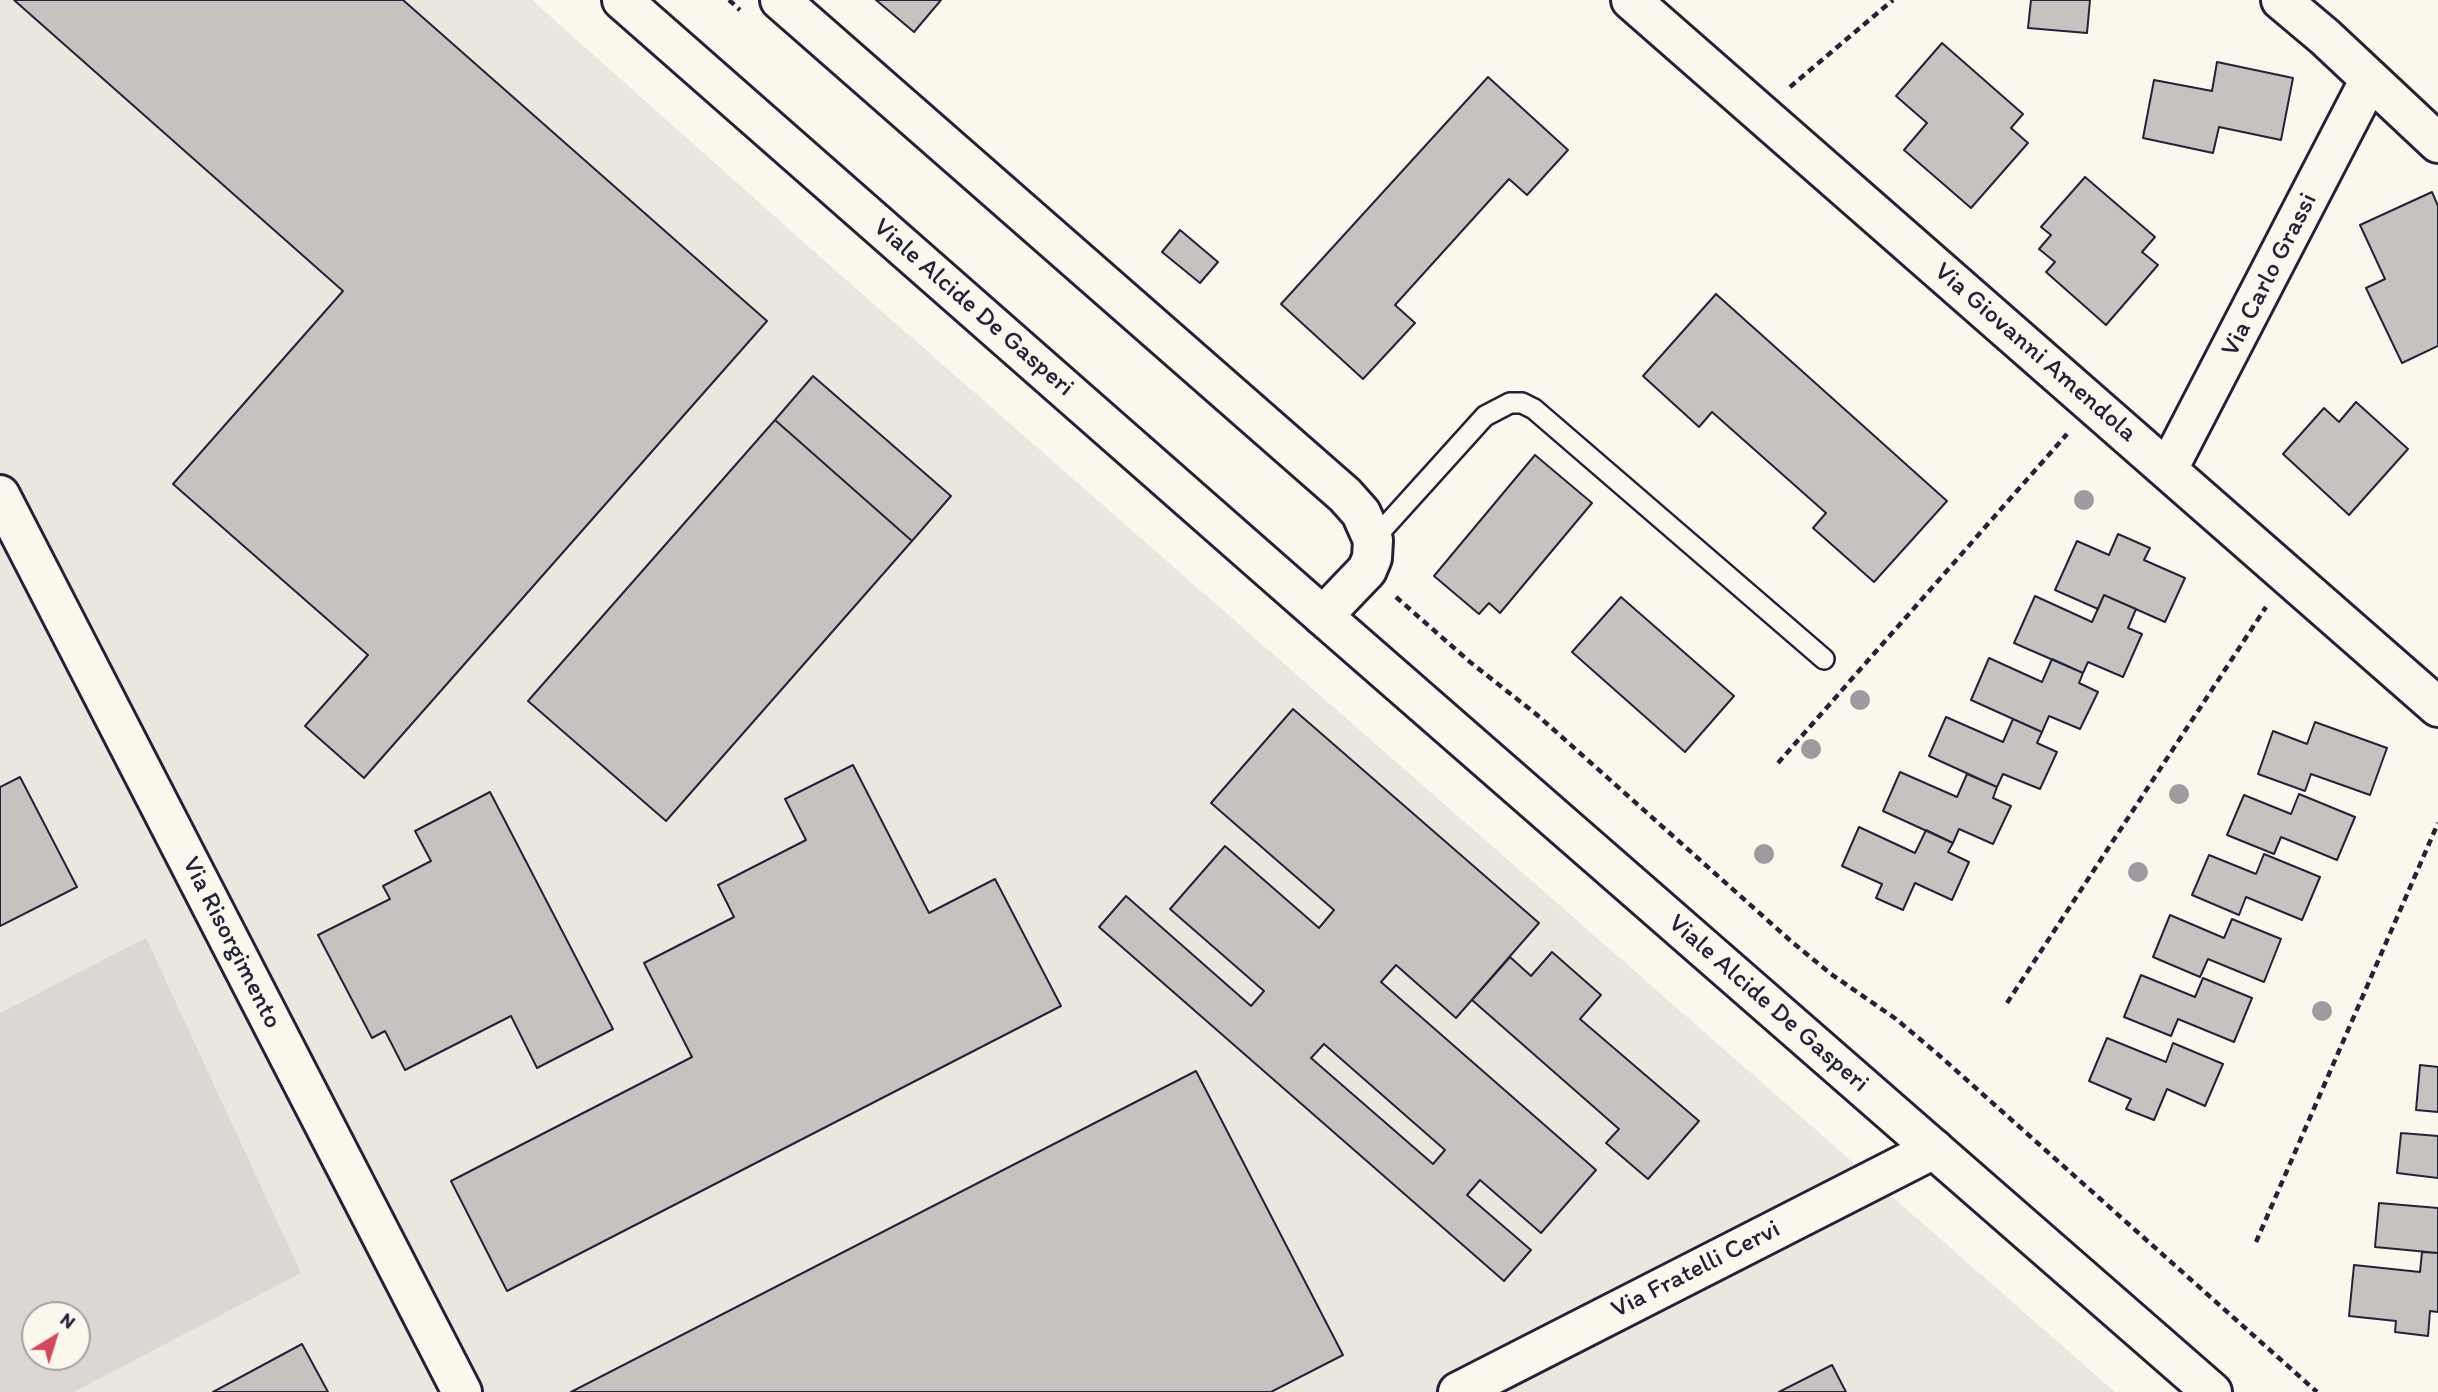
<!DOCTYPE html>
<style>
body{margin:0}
#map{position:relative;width:2438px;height:1392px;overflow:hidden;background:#fbf7ec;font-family:Itim,sans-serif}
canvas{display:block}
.north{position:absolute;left:21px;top:1301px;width:70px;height:70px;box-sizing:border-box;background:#fbf7ec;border:2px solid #a4a2a5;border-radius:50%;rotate:38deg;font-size:19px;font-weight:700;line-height:28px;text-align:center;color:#22223b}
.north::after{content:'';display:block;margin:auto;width:24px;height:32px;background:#d1495b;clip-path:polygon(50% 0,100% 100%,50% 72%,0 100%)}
</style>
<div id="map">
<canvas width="2438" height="1392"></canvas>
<div class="north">N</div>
</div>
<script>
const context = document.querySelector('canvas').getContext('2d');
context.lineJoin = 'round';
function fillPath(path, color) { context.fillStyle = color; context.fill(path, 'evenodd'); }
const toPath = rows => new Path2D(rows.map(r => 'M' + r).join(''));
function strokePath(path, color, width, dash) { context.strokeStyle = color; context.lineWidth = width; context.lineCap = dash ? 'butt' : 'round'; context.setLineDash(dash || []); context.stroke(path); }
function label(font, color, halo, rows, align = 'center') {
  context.font = font + ' Itim,sans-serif'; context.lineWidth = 7; context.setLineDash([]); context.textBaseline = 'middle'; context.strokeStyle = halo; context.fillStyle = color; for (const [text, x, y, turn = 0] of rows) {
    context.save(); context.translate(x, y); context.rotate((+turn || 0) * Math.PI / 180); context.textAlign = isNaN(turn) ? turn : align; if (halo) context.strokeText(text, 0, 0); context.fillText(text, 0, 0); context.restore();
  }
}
fillPath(toPath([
 [0,0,532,0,837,272,2115,1392,0,1392],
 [35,1315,77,1315,77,1357,35,1357]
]), '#ebe7df');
fillPath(toPath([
 [146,938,301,1273,74,1392,0,1392,0,1013],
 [35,1315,77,1315,77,1357,35,1357]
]), '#dbd8d3');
const building = toPath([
 [14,0,403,0,767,321,364,778,305,726,368,655,173,484,343,291,14,0],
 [876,0,941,0,914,32,876,0],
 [2031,0,2090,0,2087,33,2028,28,2031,0],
 [1942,43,2023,114,2011,128,2028,143,1971,208,1904,150,1927,123,1896,96,1942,43],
 [2217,62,2293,78,2281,140,2219,127,2213,153,2143,138,2154,80,2212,91,2217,62],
 [1488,77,1568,150,1527,195,1509,179,1395,305,1415,323,1363,379,1281,304,1488,77],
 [2085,177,2155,237,2142,252,2158,265,2106,325,2046,272,2055,262,2039,249,2051,235,2041,227,2085,177],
 [2432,192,2438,206,2438,346,2402,363,2366,288,2385,279,2360,225,2432,192],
 [1180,230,1218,262,1200,283,1162,252,1180,230],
 [1716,294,1947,501,1874,582,1813,528,1826,513,1712,412,1699,427,1643,376,1716,294],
 [813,376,951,496,912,541,775,420,813,376],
 [2356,402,2408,449,2349,515,2283,454,2324,408,2339,422,2356,402],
 [775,420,912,541,666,821,528,701,775,420],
 [1535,455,1592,503,1500,613,1489,603,1479,614,1434,576,1535,455],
 [2118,534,2150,548,2144,560,2185,578,2165,622,2104,595,2098,609,2055,590,2077,541,2109,555,2118,534],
 [2104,595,2136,609,2128,628,2142,634,2123,677,2088,662,2083,673,2014,643,2035,596,2092,622,2104,595],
 [1621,597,1734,696,1685,752,1572,652,1621,597],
 [1989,658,2042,682,2052,659,2083,673,2079,683,2098,692,2080,729,2049,716,2042,732,1971,700,1989,658],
 [1293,709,1539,923,1456,1018,1396,965,1381,982,1596,1170,1541,1233,1480,1180,1467,1195,1531,1250,1504,1281,1099,927,1126,896,1251,1006,1264,991,1170,909,1225,846,1319,928,1334,910,1211,803,1293,709],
 [1324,1044,1445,1150,1433,1164,1311,1058,1324,1044],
 [1946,717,2003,742,2013,719,2042,732,2037,743,2057,752,2040,789,2003,774,1997,787,1929,756,1946,717],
 [2315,722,2387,748,2370,795,2311,774,2305,791,2258,774,2273,731,2307,744,2315,722],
 [853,765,929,913,995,879,1061,1006,507,1291,451,1181,692,1057,644,963,734,917,718,885,806,840,785,799,853,765],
 [1900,772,1957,797,1967,774,1997,787,1993,798,2011,806,1993,844,1959,829,1953,843,1883,811,1900,772],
 [20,777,77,887,0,926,0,787,20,777],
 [490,792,613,1029,537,1068,511,1016,405,1070,385,1031,372,1038,318,935,390,899,383,886,431,861,415,831,490,792],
 [2299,794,2355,817,2337,860,2281,837,2274,854,2227,835,2244,795,2291,814,2299,794],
 [1859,827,1915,853,1926,830,1953,843,1948,852,1969,862,1952,900,1915,883,1903,910,1876,898,1882,884,1842,866,1859,827],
 [2264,854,2320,877,2302,920,2246,897,2239,915,2192,895,2209,855,2256,874,2264,854],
 [2170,915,2224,938,2232,919,2281,939,2264,982,2208,959,2200,977,2153,957,2170,915],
 [1552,952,1601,995,1580,1019,1699,1121,1648,1179,1606,1143,1619,1129,1472,1000,1510,957,1531,976,1552,952],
 [2141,975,2195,997,2203,978,2252,998,2234,1042,2178,1019,2171,1036,2124,1017,2141,975],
 [2107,1038,2166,1062,2173,1043,2223,1064,2205,1106,2167,1089,2154,1120,2126,1109,2131,1099,2089,1081,2107,1038],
 [2420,1065,2438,1067,2438,1112,2416,1110,2420,1065],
 [1196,1071,1343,1355,1271,1392,571,1392,1196,1071],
 [2401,1133,2438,1136,2438,1178,2397,1173,2401,1133],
 [2379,1203,2438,1208,2438,1253,2375,1247,2379,1203],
 [2422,1252,2438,1253,2438,1312,2430,1311,2428,1336,2395,1332,2396,1321,2349,1316,2354,1265,2420,1272,2422,1252],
 [302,1344,328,1392,213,1392,302,1344],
 [1832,1365,1846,1392,1779,1392,1832,1365]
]);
fillPath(building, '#c6c2c0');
strokePath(building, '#22223b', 2);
const service = toPath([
 [1373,540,1485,416,1510,403,1522,403,1534,409,1824,659]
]);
const minor = toPath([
 [780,0,1345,495,1361,513,1373,540,1372,558,1367,570,1323,616],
 [1631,0,2438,707],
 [2281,0,2325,37,2438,143],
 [2168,469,2370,79],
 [0,495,462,1392],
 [1458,1392,1934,1149]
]);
const tertiary = toPath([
 [622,0,1323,616,2212,1392]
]);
strokePath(service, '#22223b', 24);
strokePath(minor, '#22223b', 44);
strokePath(tertiary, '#22223b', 44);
strokePath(toPath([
 [729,0,740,10],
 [1790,87,1893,0],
 [1396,597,1470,662,1536,714,1792,942,1831,974,1896,1019,1941,1057,2317,1392],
 [1778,763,2067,434],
 [2007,1003,2266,607],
 [2256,1242,2438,823]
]), '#22223b', 4.5, [7, 5]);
strokePath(service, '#fbf7ec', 19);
strokePath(minor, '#fbf7ec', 38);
strokePath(tertiary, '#fbf7ec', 38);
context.fillStyle = '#9d9ba0';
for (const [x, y] of [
 [2084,500],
 [1860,700],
 [1811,749],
 [2179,794],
 [1764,854],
 [2138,872],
 [2322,1011]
]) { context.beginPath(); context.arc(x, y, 10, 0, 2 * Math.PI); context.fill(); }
label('26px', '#22223b', '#fbf7ec', [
 ["Via Carlo Grassi",2270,275,-63],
 ["Viale Alcide De Gasperi",973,308,41],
 ["Via Giovanni Amendola",2035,353,41],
 ["Via Risorgimento",231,943,63],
 ["Viale Alcide De Gasperi",1768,1004,41],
 ["Via Fratelli Cervi",1696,1270,-27]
]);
</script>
